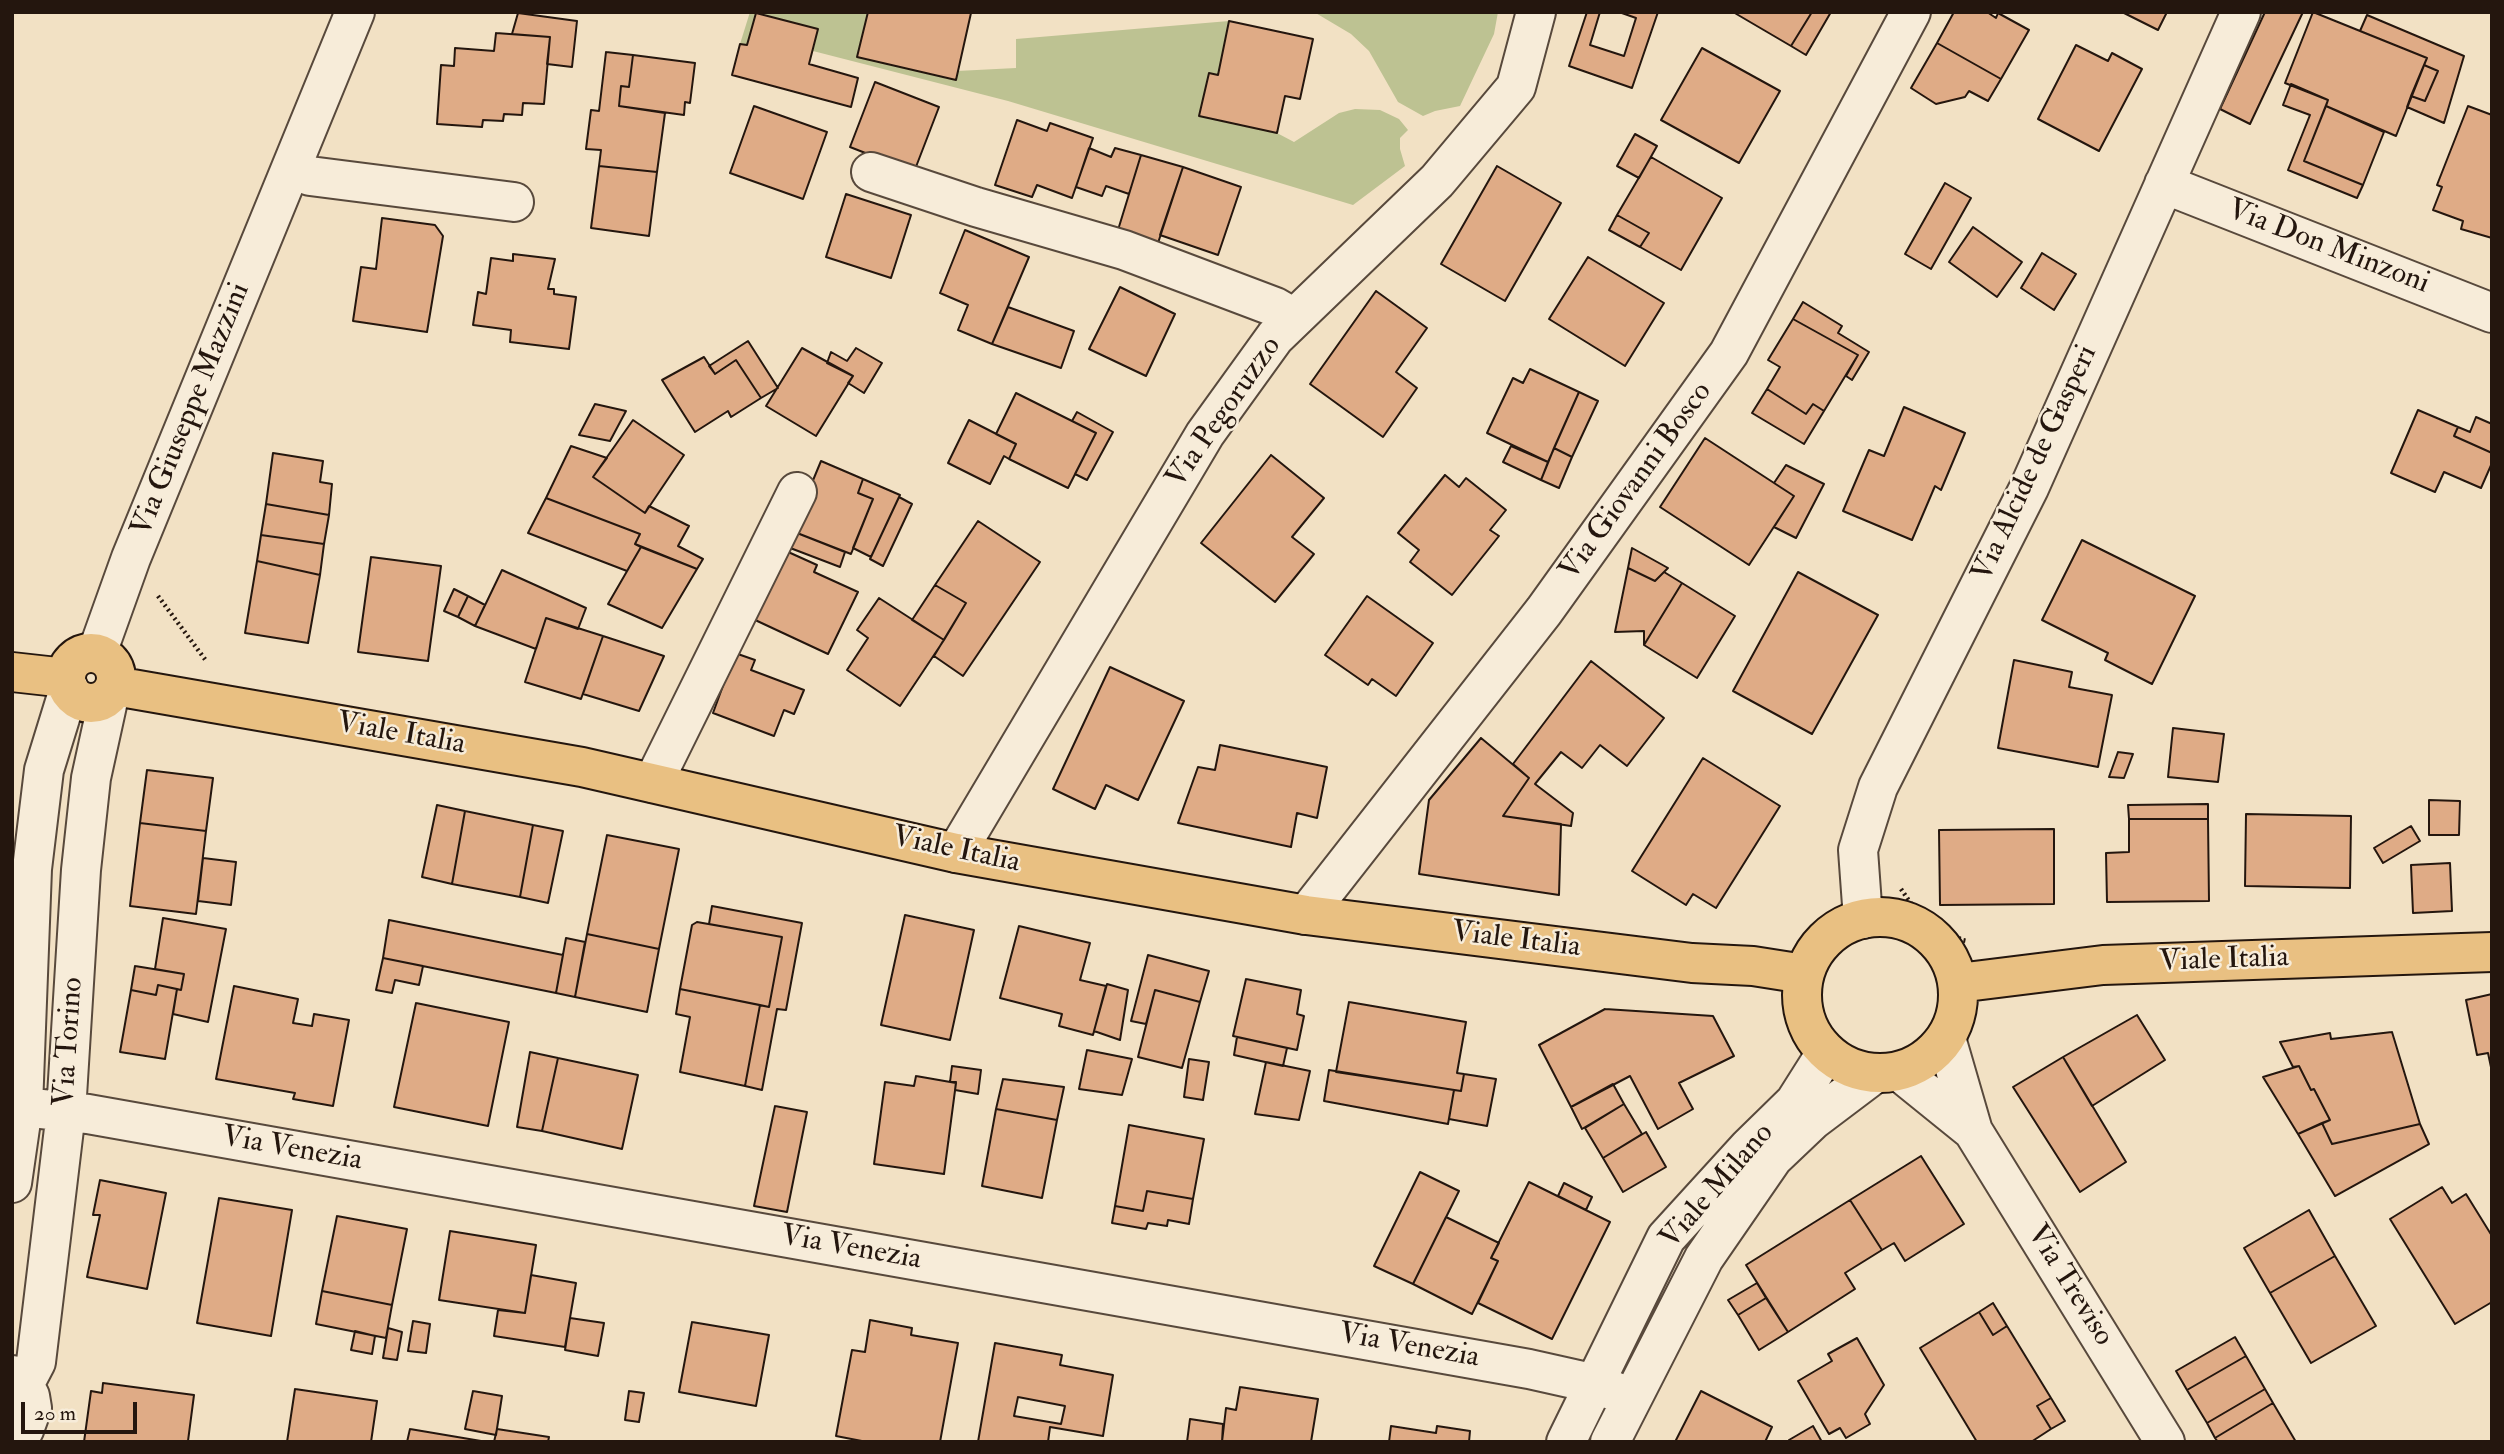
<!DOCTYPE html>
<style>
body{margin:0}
#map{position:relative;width:2504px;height:1454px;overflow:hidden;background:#f2e1c4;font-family:"IM FELL Double Pica",serif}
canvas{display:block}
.frame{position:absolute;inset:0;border:14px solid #24160e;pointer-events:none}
.scale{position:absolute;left:21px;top:1402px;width:116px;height:32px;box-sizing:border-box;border:4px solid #24160e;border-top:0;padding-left:9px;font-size:21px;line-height:24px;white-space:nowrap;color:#24160e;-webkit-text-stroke:5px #f7ecd9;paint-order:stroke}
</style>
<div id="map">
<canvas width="2504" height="1454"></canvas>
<div class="frame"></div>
<div class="scale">20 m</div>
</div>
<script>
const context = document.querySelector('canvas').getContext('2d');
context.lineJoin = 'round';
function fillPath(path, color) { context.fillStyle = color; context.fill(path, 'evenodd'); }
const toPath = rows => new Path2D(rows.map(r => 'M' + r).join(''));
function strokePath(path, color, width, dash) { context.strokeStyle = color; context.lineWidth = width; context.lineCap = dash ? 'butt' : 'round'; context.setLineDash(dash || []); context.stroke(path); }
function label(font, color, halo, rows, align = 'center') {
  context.font = font + ' "IM FELL Double Pica",serif'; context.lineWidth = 5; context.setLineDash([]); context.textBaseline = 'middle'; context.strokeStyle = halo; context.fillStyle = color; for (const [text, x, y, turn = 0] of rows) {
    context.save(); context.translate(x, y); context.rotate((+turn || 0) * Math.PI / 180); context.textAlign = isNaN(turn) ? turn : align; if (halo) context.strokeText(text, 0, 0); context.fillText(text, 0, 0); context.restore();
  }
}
fillPath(toPath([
 [750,12,868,12,858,57,955,80,957,71,1016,68,1016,39,1229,21,1218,75,1209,73,1199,116,1277,133,1294,142,1339,113,1355,109,1380,110,1399,119,1408,130,1400,138,1400,149,1405,166,1353,205,1008,101,813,51,818,29,756,13,747,45,740,44],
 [1314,12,1498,12,1494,34,1460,106,1435,111,1423,116,1398,102,1369,51,1351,34]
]), '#bdc292');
const building = toPath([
 [868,12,971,13,956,80,857,57,868,12],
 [1587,12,1658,12,1632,88,1569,66,1587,12],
 [1600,12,1619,12,1636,18,1624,56,1590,45,1600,12],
 [1733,12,1812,12,1791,46,1733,12],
 [1812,12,1831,12,1806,55,1791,46,1812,12],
 [1954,12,1987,12,1996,18,1998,13,2029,30,2001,79,1937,43,1954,12],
 [2122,12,2167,12,2158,30,2122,12],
 [2265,12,2303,12,2250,124,2220,109,2265,12],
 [2313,12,2427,58,2396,136,2326,106,2328,100,2285,83,2313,12],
 [518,13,577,21,572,67,547,64,550,37,512,34,518,13],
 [756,13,818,29,809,64,858,78,851,107,732,75,740,44,747,45,756,13],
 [2367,15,2464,56,2444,123,2407,107,2411,96,2425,101,2438,71,2424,65,2427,58,2360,31,2367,15],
 [1229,21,1313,39,1300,99,1285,96,1277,133,1199,116,1209,73,1218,75,1229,21],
 [496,33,550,37,544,104,523,103,522,115,504,114,503,121,483,120,482,127,437,124,441,65,454,66,455,48,494,51,496,33],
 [1937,43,2001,79,1988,101,1969,91,1965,97,1936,104,1911,88,1937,43],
 [2076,45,2108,61,2112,53,2142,69,2099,151,2038,119,2076,45],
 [1702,48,1780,91,1739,163,1661,120,1702,48],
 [606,52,633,55,629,87,621,86,619,106,665,113,657,172,599,166,601,150,586,149,591,110,599,111,606,52],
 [633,55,695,63,690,103,685,102,684,115,619,106,621,86,629,87,633,55],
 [2424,65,2438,71,2425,101,2411,96,2424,65],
 [875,82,939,107,914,172,850,147,875,82],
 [2291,84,2328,100,2304,161,2363,185,2357,198,2288,170,2310,115,2283,105,2291,84],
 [754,106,827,132,803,199,730,173,754,106],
 [2326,106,2384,132,2363,185,2304,161,2326,106],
 [2468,106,2492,115,2492,238,2461,229,2463,221,2433,210,2442,187,2437,185,2468,106],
 [1017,120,1047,131,1050,123,1093,138,1072,198,1037,185,1032,197,995,185,1017,120],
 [1635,134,1657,146,1639,178,1617,166,1635,134],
 [1089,148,1111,157,1115,148,1141,155,1129,194,1106,186,1102,196,1076,187,1089,148],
 [1141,155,1183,167,1158,243,1118,230,1141,155],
 [1651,157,1722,198,1681,270,1640,247,1649,233,1617,215,1651,157],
 [599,166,657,172,649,236,591,228,599,166],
 [1497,166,1561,203,1505,301,1441,264,1497,166],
 [1183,167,1241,187,1218,255,1160,235,1183,167],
 [1945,183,1971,198,1931,269,1905,254,1945,183],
 [846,194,911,215,891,278,826,257,846,194],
 [1617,215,1649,233,1640,247,1609,230,1617,215],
 [382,218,435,225,443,236,427,332,353,321,361,267,376,269,382,218],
 [1973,227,2022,262,1997,297,1949,262,1973,227],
 [965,230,1029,257,992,344,958,330,968,305,940,293,965,230],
 [2042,253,2076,274,2054,310,2021,288,2042,253],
 [513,254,555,259,548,289,554,289,554,294,576,297,569,349,510,342,511,330,473,325,478,292,486,294,491,258,513,261,513,254],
 [1588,257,1664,303,1625,366,1549,319,1588,257],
 [1120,287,1175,314,1146,376,1089,349,1120,287],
 [1376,291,1427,328,1396,372,1417,388,1383,437,1310,384,1376,291],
 [1803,302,1842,326,1838,333,1869,352,1852,380,1846,376,1858,355,1793,319,1803,302],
 [1008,307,1074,331,1061,368,992,344,1008,307],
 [1793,319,1858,355,1824,411,1813,404,1806,414,1767,389,1780,367,1768,360,1793,319],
 [748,341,778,388,761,398,736,360,715,374,709,366,748,341],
 [802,348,853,376,816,436,766,406,802,348],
 [856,348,882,363,864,393,848,383,853,376,827,363,831,352,847,361,856,348],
 [704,357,715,374,736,360,761,398,731,417,728,411,695,432,662,380,704,357],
 [1530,369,1579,392,1548,462,1487,433,1513,378,1523,383,1530,369],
 [1767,389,1806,414,1813,404,1824,411,1804,444,1752,413,1767,389],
 [1579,392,1598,401,1572,457,1554,448,1579,392],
 [1016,393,1096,433,1068,488,1009,459,1016,444,996,434,1016,393],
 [595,404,626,411,610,441,579,435,595,404],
 [1904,407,1965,433,1941,490,1935,486,1912,540,1843,511,1869,450,1884,456,1904,407],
 [2418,410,2458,427,2454,436,2492,453,2492,463,2481,488,2444,472,2435,492,2391,473,2418,410],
 [1077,412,1113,432,1087,480,1075,474,1096,433,1072,421,1077,412],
 [2476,417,2492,424,2492,453,2454,436,2458,427,2470,432,2476,417],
 [633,420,684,455,645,513,593,477,633,420],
 [969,420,1016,444,1009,459,1004,456,990,484,948,463,969,420],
 [1705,438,1794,496,1749,565,1660,507,1705,438],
 [571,446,607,458,593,477,645,513,649,506,689,526,678,546,703,559,697,569,635,544,640,534,546,498,571,446],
 [1511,446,1548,462,1541,480,1503,462,1511,446],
 [1554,448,1572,457,1559,488,1541,480,1554,448],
 [273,453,323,461,320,482,332,484,329,515,266,504,273,453],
 [1271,455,1324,498,1292,537,1314,554,1275,602,1201,543,1271,455],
 [821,461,863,479,858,493,873,499,851,554,792,531,821,461],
 [1786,465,1824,484,1796,538,1774,527,1794,496,1774,483,1786,465],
 [1445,475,1459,487,1466,478,1506,510,1490,530,1499,536,1452,595,1410,562,1419,550,1398,533,1445,475],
 [863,479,900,495,871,557,853,548,873,499,858,493,863,479],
 [899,497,912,504,883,566,870,559,899,497],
 [546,498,640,534,635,544,641,547,627,571,528,533,546,498],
 [266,504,329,515,324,544,261,535,266,504],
 [978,521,1040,562,963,676,934,656,966,603,935,585,978,521],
 [792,531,845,552,840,567,785,546,792,531],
 [261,535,324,544,320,575,257,561,261,535],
 [2082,540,2195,596,2152,684,2105,660,2108,653,2042,620,2082,540],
 [641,547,697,569,662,628,608,604,641,547],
 [1632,548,1668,568,1655,581,1628,568,1632,548],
 [786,551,817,565,814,572,858,592,828,654,753,619,786,551],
 [371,557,441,566,428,661,358,652,371,557],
 [257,561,320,575,308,643,245,633,257,561],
 [1628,568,1655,581,1664,572,1682,583,1644,645,1644,631,1615,632,1628,568],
 [502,570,586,608,578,629,546,618,536,649,475,626,502,570],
 [1798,572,1878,615,1812,734,1733,691,1798,572],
 [1682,583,1735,616,1697,678,1644,645,1682,583],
 [935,585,966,603,944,640,912,620,935,585],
 [454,589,468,596,458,617,444,611,454,589],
 [468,596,485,605,475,626,458,617,468,596],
 [1367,596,1433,643,1396,696,1372,679,1368,685,1325,655,1367,596],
 [879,598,944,640,900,706,847,670,868,638,857,630,879,598],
 [546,618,603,636,581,699,525,682,546,618],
 [603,636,664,656,639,711,583,694,603,636],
 [735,653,755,660,751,670,804,690,794,714,784,710,774,736,713,713,735,653],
 [2014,660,2072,672,2069,687,2112,695,2098,767,1998,748,2014,660],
 [1591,661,1664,718,1627,766,1600,745,1582,768,1561,752,1535,784,1573,813,1571,826,1503,816,1529,778,1513,764,1591,661],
 [1110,667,1184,701,1138,800,1106,785,1095,809,1053,789,1110,667],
 [2173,728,2224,734,2218,782,2168,777,2173,728],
 [1481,738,1529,778,1503,816,1561,824,1559,895,1419,874,1429,800,1481,738],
 [1220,745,1327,767,1317,818,1297,813,1291,847,1178,823,1198,767,1215,770,1220,745],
 [2118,752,2133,754,2124,778,2109,777,2118,752],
 [1703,758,1780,806,1716,908,1693,894,1686,905,1632,871,1703,758],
 [147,770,213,778,206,831,140,823,147,770],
 [2429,800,2460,801,2459,835,2429,835,2429,800],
 [2208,804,2208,819,2129,819,2128,805,2208,804],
 [437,805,465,811,452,884,422,877,437,805],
 [465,811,533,825,520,897,452,884,465,811],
 [2246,814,2351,816,2350,888,2245,886,2246,814],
 [2129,819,2208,819,2209,901,2107,902,2106,853,2129,852,2129,819],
 [140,823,206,831,196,914,130,906,140,823],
 [533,825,563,831,548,903,520,897,533,825],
 [2411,826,2420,841,2383,863,2374,848,2411,826],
 [2054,829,2054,904,1940,905,1939,830,2054,829],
 [607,835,679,849,659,949,587,934,607,835],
 [203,858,236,862,231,905,198,901,203,858],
 [2450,863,2452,911,2413,913,2411,865,2450,863],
 [712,906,802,923,786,1010,777,1009,762,1090,745,1086,760,1005,769,1007,782,937,709,924,712,906],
 [905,915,974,930,950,1040,881,1025,905,915],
 [163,918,226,929,208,1022,173,1014,177,989,181,990,184,974,155,969,163,918],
 [389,920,563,955,556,993,383,958,389,920],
 [697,922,782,937,769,1007,680,989,692,925,697,922],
 [1019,926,1090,943,1080,980,1106,986,1093,1035,1059,1026,1062,1014,1000,998,1019,926],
 [587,934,659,949,647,1012,575,997,587,934],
 [566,938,585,942,575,997,556,993,566,938],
 [1148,955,1209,971,1200,1002,1155,990,1146,1024,1131,1021,1148,955],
 [383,958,423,966,419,985,395,980,392,993,376,990,383,958],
 [135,966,184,974,181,990,158,985,156,995,131,990,135,966],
 [1246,979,1301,990,1297,1014,1304,1016,1297,1050,1233,1036,1246,979],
 [1107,984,1128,990,1120,1040,1094,1031,1107,984],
 [158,985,177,989,165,1059,120,1052,131,990,156,995,158,985],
 [234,986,298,999,293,1023,312,1026,314,1014,349,1020,333,1106,293,1099,295,1093,216,1079,234,986],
 [680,989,760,1005,745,1086,680,1072,690,1017,676,1014,680,989],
 [1155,990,1200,1002,1182,1068,1138,1057,1155,990],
 [2492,994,2492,1072,2488,1053,2477,1055,2466,1000,2492,994],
 [1349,1002,1466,1022,1457,1073,1464,1074,1461,1091,1336,1072,1349,1002],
 [416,1003,509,1022,488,1126,394,1107,416,1003],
 [1605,1009,1713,1016,1734,1056,1679,1083,1693,1109,1658,1129,1630,1076,1571,1107,1539,1045,1605,1009],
 [2137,1015,2165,1060,2092,1106,2063,1057,2137,1015],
 [2392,1032,2420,1124,2332,1144,2322,1123,2330,1120,2314,1089,2311,1090,2299,1066,2293,1067,2280,1042,2330,1033,2331,1039,2392,1032],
 [1237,1037,1287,1048,1283,1066,1234,1055,1237,1037],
 [1087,1050,1132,1059,1122,1095,1079,1089,1087,1050],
 [530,1052,558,1058,542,1131,517,1127,530,1052],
 [2063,1057,2126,1162,2080,1192,2013,1087,2063,1057],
 [558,1058,638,1075,622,1149,542,1131,558,1058],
 [1189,1059,1209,1062,1203,1100,1184,1097,1189,1059],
 [1266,1062,1310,1071,1299,1120,1255,1114,1266,1062],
 [952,1066,981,1070,978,1094,955,1090,956,1082,950,1082,952,1066],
 [2299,1066,2311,1090,2314,1089,2330,1120,2298,1134,2263,1077,2299,1066],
 [1329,1070,1454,1090,1448,1124,1324,1101,1329,1070],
 [1464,1074,1496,1079,1487,1126,1449,1119,1454,1090,1461,1091,1464,1074],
 [916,1076,956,1083,944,1174,874,1164,885,1082,914,1086,916,1076],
 [1003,1079,1064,1087,1057,1120,996,1109,1003,1079],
 [1613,1084,1624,1104,1582,1129,1571,1107,1613,1084],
 [1624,1104,1642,1134,1603,1158,1585,1128,1624,1104],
 [775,1106,807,1112,787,1212,754,1206,775,1106],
 [996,1109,1057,1120,1042,1198,982,1186,996,1109],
 [2322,1123,2332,1144,2420,1124,2429,1144,2335,1196,2298,1134,2322,1123],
 [1129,1125,1204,1139,1193,1199,1147,1191,1143,1211,1115,1206,1129,1125],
 [1646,1132,1666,1167,1623,1192,1603,1158,1646,1132],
 [1921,1156,1964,1224,1905,1261,1894,1243,1882,1250,1850,1200,1921,1156],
 [1420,1172,1459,1191,1413,1284,1374,1266,1420,1172],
 [100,1180,166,1193,147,1289,87,1277,100,1215,93,1215,100,1180],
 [1529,1182,1610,1222,1552,1339,1478,1303,1498,1261,1491,1258,1529,1182],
 [1564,1183,1592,1197,1586,1210,1558,1196,1564,1183],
 [2442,1187,2452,1203,2466,1194,2492,1236,2492,1302,2455,1324,2390,1219,2442,1187],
 [1147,1191,1193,1199,1189,1224,1168,1220,1167,1226,1148,1223,1146,1229,1112,1223,1115,1206,1143,1211,1147,1191],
 [219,1198,292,1210,271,1336,197,1323,219,1198],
 [1850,1200,1882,1250,1845,1273,1855,1289,1788,1332,1746,1265,1850,1200],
 [2309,1210,2335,1256,2270,1293,2244,1248,2309,1210],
 [337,1216,407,1229,392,1305,322,1291,337,1216],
 [1446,1217,1499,1243,1491,1258,1498,1261,1472,1314,1413,1284,1446,1217],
 [450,1231,536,1245,525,1313,439,1300,450,1231],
 [2335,1256,2376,1326,2311,1363,2270,1293,2335,1256],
 [531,1275,576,1283,565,1347,494,1336,498,1310,525,1313,531,1275],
 [1757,1283,1766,1298,1738,1315,1728,1300,1757,1283],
 [322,1291,392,1305,386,1338,316,1324,322,1291],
 [1766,1298,1788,1332,1759,1350,1738,1315,1766,1298],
 [1993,1303,2007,1326,1993,1335,1979,1312,1993,1303],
 [1979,1312,1993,1335,2007,1326,2051,1398,2037,1406,2051,1429,2031,1442,1977,1442,1920,1348,1979,1312],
 [570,1318,604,1323,598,1356,565,1350,570,1318],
 [870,1320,912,1328,911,1335,958,1343,940,1442,867,1442,836,1436,852,1350,865,1352,870,1320],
 [413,1321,430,1324,426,1353,408,1351,413,1321],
 [692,1322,769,1335,756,1406,679,1392,692,1322],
 [388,1328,402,1332,397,1360,383,1358,388,1328],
 [355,1331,375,1336,372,1354,351,1350,355,1331],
 [2235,1337,2246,1356,2187,1390,2176,1371,2235,1337],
 [1857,1338,1884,1385,1865,1414,1870,1424,1846,1438,1840,1428,1829,1434,1798,1381,1832,1361,1828,1354,1857,1338],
 [995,1343,1062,1355,1060,1365,1113,1375,1103,1436,1050,1427,1048,1442,978,1442,995,1343],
 [2246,1356,2265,1389,2207,1423,2187,1390,2246,1356],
 [103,1383,194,1395,188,1441,84,1442,91,1391,102,1393,103,1383],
 [1240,1387,1318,1399,1311,1442,1222,1442,1226,1408,1236,1410,1240,1387],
 [295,1389,377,1401,371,1442,287,1442,295,1389],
 [2265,1389,2273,1403,2215,1438,2207,1423,2265,1389],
 [473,1391,502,1396,496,1435,465,1429,473,1391],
 [629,1391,644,1393,639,1422,625,1420,629,1391],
 [1701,1391,1772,1427,1765,1442,1675,1442,1701,1391],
 [1018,1397,1065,1406,1061,1424,1014,1416,1018,1397],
 [2051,1398,2065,1421,2051,1429,2037,1406,2051,1398],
 [2273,1403,2296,1442,2218,1442,2215,1438,2273,1403],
 [1190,1419,1223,1424,1222,1442,1187,1442,1190,1419],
 [1391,1426,1436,1433,1437,1426,1470,1431,1469,1442,1389,1442,1391,1426],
 [1813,1426,1822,1442,1791,1442,1789,1440,1813,1426],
 [410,1429,481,1441,407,1442,410,1429],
 [497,1429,549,1437,548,1442,494,1442,497,1429]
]);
fillPath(building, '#dfab86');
strokePath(building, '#24160e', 2);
const minor = toPath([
 [291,168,310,176,514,202],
 [871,172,976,207,1124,250,1275,307,1294,318],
 [2164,184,2492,313],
 [97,653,131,558,355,12],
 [653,783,797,492],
 [956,853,1205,434,1275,337,1437,181,1516,87,1536,12],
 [1306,915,1544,611,1729,353,1911,12],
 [1863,919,1858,850,1878,787,2029,488,2241,12],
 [1946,1038,1973,1131,2165,1442],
 [1900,1072,1973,1131],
 [23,1107,88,1114,1529,1369,1596,1384,1632,1398],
 [12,1183,23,1107,32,869,44,770,69,689],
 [12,1375,24,1385,30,1396,32,1408,24,1430,12,1440],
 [24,1385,36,1362,66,1112,81,870,91,778,109,696],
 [1566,1442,1666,1238,1749,1147,1795,1102,1826,1053],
 [1610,1442,1704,1258,1773,1158,1813,1120,1874,1074]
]);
const major = toPath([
 '66 678a25 25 0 1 1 50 0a25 25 0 1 1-50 0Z',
 [12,672,66,678],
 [115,686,582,767,956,853,1306,915,1692,963,1753,966,1804,974],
 '1802 995a78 78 0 1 1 156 0a78 78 0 1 1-156 0Z',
 [1958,983,2103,965,2492,952]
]);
strokePath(minor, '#58493c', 42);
strokePath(major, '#24160e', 42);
strokePath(toPath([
 [158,596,207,662],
 [1901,889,1916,911,1962,940,1967,941]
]), '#24160e', 4.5, [2, 3.5]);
strokePath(minor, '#f7ecd9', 38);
strokePath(major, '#e9c082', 38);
label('30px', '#24160e', '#f7ecd9', [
 ["Via Don Minzoni",2328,248,21],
 ["Via Giuseppe Mazzini",192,410,-68],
 ["Via Pegoruzzo",1225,413,-55],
 ["Via Alcide de Gasperi",2036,464,-65],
 ["Via Giovanni Bosco",1637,482,-54],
 ["Viale Italia",401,735,10],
 ["Viale Italia",956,851,12],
 ["Viale Italia",1516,941,7],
 ["Viale Italia",2224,961,-2],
 ["Via Torino",70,1042,-86],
 ["Via Venezia",292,1150,10],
 ["Viale Milano",1718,1187,-49],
 ["Via Venezia",851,1249,10],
 ["Via Treviso",2069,1286,58],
 ["Via Venezia",1409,1347,10]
]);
</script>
